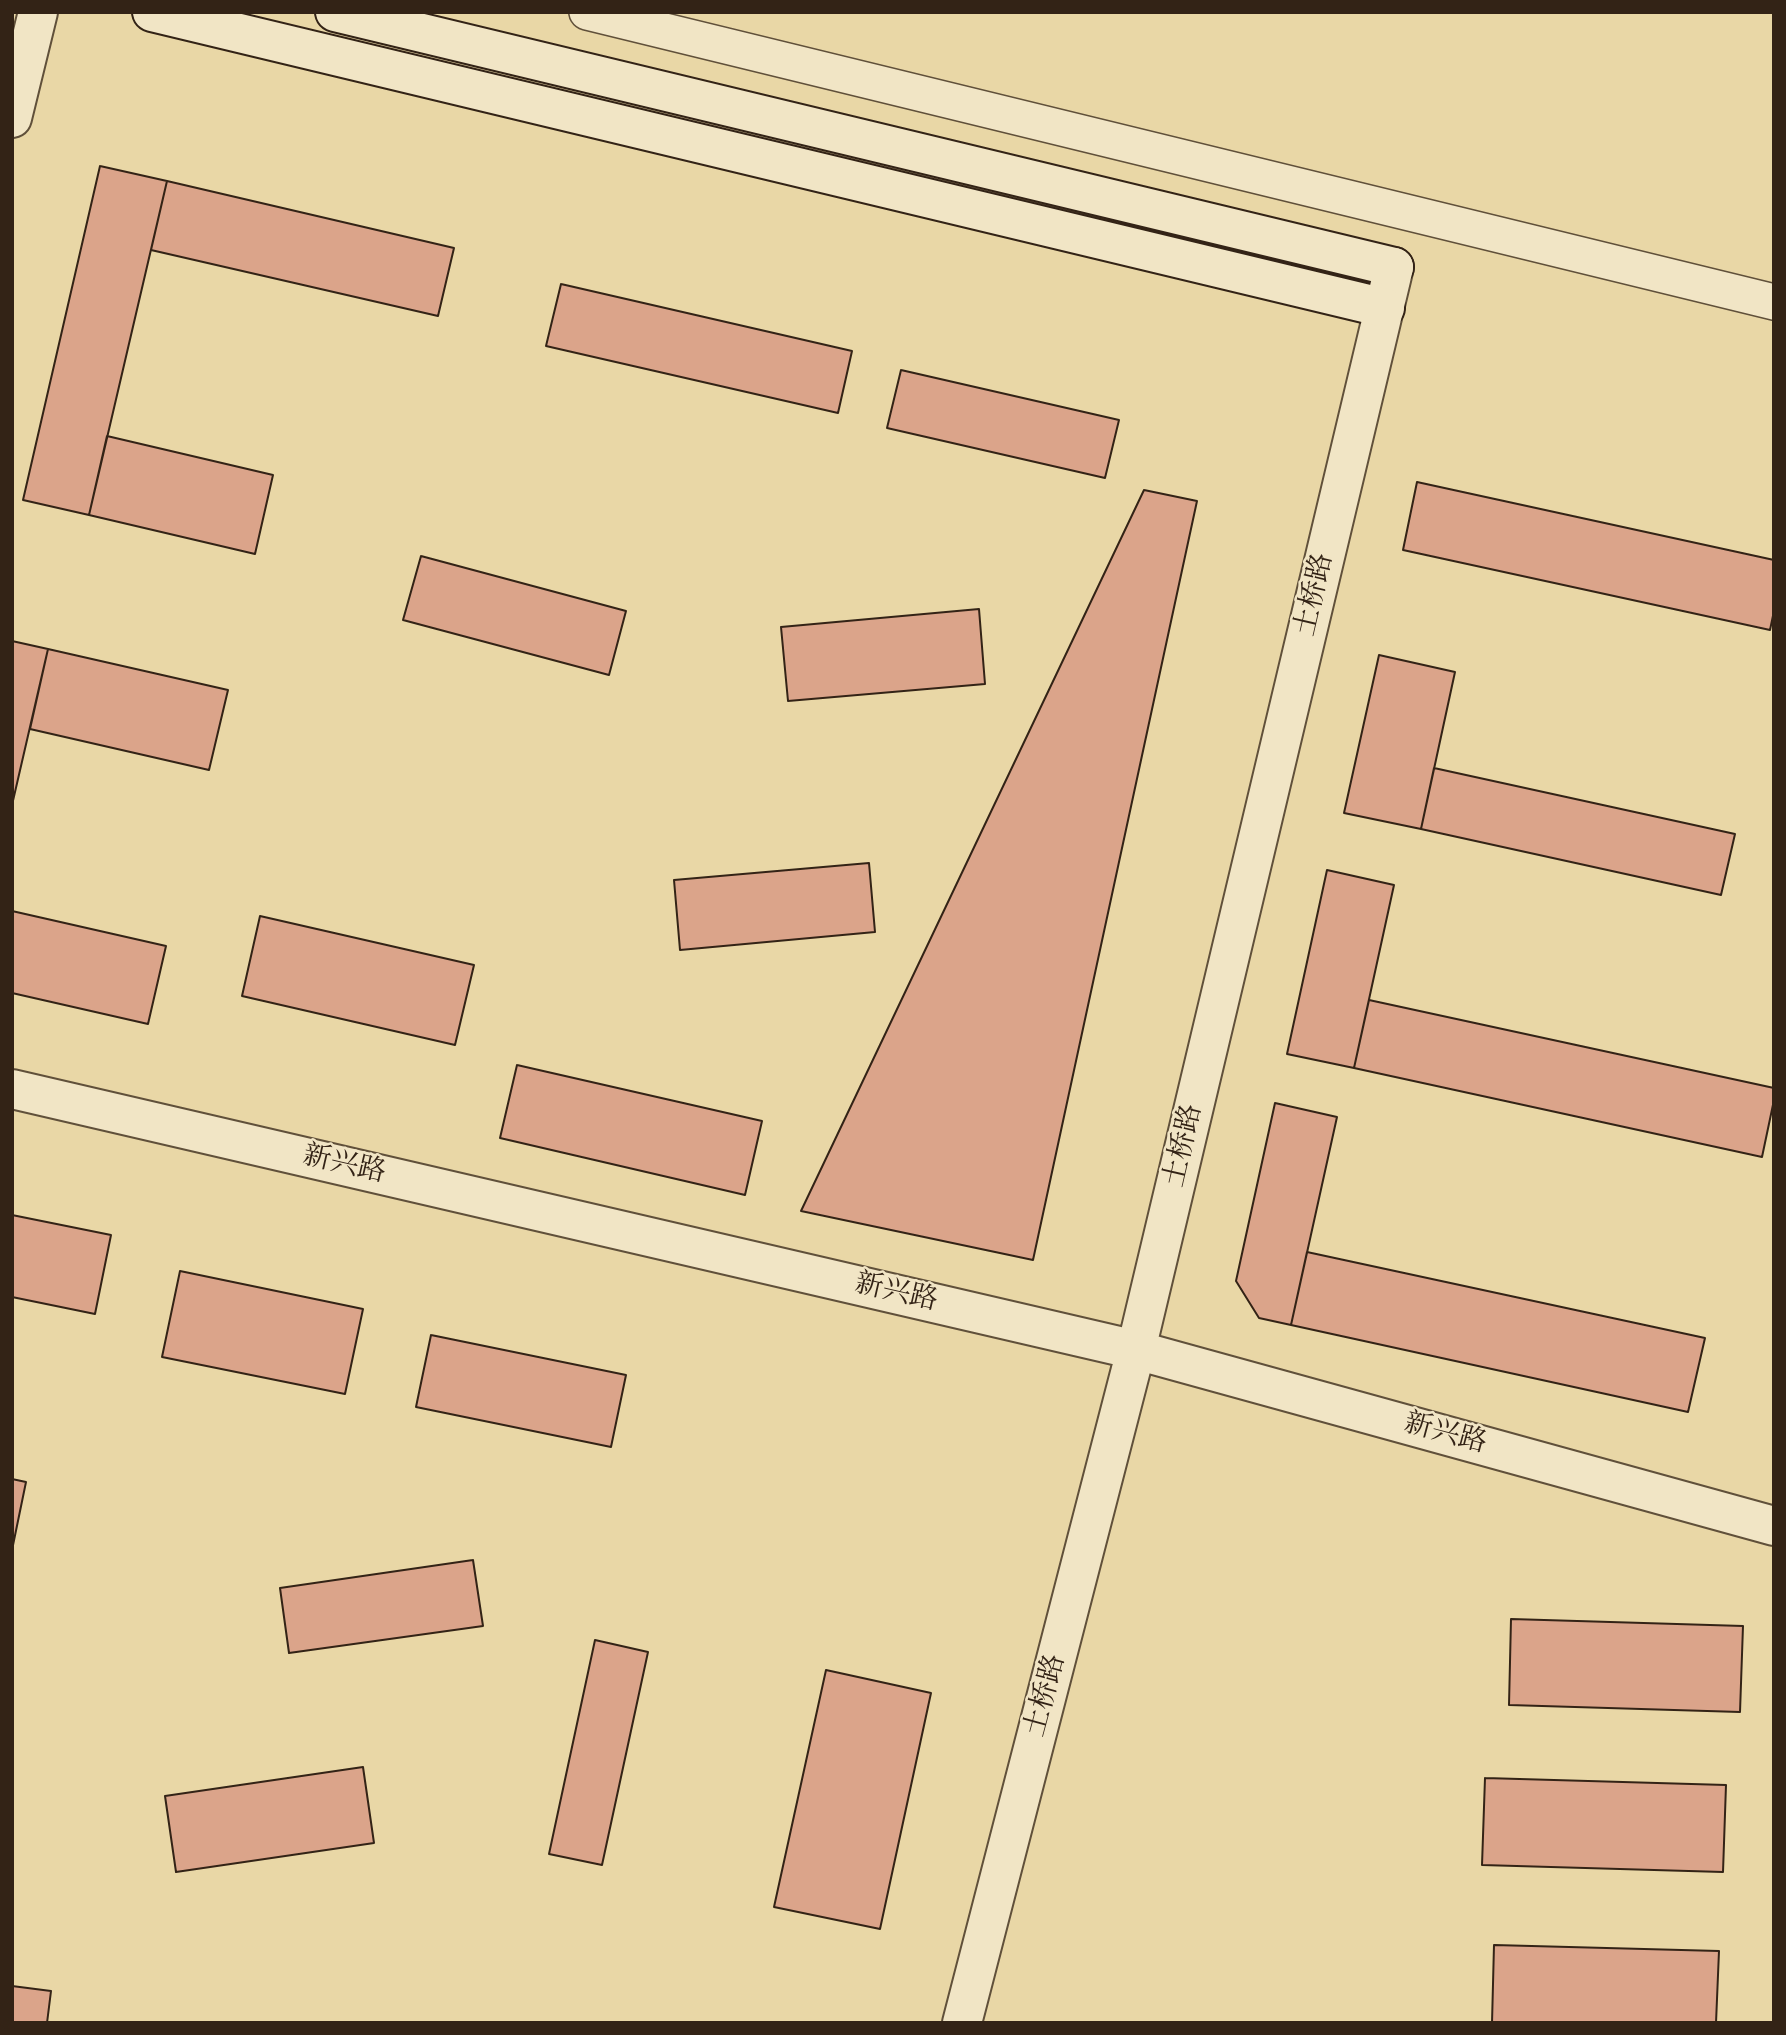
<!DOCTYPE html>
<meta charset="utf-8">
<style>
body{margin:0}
#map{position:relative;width:1786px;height:2035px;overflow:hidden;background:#e9d7a6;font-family:"IM FELL DW Pica",serif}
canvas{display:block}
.frame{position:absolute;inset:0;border:14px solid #332316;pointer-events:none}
</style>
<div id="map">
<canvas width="1786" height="2035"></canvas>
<div class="frame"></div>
</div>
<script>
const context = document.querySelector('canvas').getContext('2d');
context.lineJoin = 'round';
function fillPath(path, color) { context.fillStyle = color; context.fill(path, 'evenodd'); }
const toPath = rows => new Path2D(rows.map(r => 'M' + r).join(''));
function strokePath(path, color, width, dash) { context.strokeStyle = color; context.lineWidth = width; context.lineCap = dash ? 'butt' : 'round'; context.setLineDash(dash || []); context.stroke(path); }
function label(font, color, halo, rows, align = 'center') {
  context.font = font + ' "IM FELL DW Pica","Noto Serif SC",serif'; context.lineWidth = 5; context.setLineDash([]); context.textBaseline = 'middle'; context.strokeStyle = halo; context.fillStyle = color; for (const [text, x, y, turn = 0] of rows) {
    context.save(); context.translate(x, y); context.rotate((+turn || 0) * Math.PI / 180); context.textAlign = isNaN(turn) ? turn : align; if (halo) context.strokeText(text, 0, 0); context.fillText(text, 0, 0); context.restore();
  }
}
const building = toPath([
 [100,166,167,181,89,515,23,500,100,166],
 [167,181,454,248,438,316,151,250,167,181],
 [561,284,852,351,838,413,546,346,561,284],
 [901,370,1119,420,1105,478,887,428,901,370],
 [107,436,273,475,255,554,89,515,107,436],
 [1417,482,1774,560,1774,611,1770,630,1403,550,1417,482],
 [1144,490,1197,501,1033,1260,801,1211,1144,490],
 [421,556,626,611,609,675,403,620,421,556],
 [979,609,985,684,788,701,781,627,979,609],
 [12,641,48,649,12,805,12,641],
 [48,649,228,690,209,770,30,729,48,649],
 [1379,655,1455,672,1421,829,1344,813,1379,655],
 [1434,768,1735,834,1721,895,1421,829,1434,768],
 [869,863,875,932,680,950,674,880,869,863],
 [1327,870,1394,885,1354,1068,1287,1054,1327,870],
 [12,911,166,946,148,1024,12,993,12,911],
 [260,916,474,965,455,1045,242,996,260,916],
 [1369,1000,1774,1088,1774,1100,1762,1157,1354,1068,1369,1000],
 [517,1065,762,1121,745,1195,500,1138,517,1065],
 [1275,1103,1337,1117,1291,1325,1259,1318,1236,1281,1275,1103],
 [12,1215,111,1235,95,1314,12,1297,12,1215],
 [1307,1252,1705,1338,1688,1412,1291,1325,1307,1252],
 [180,1271,363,1309,345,1394,162,1357,180,1271],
 [431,1335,626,1375,611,1447,416,1407,431,1335],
 [12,1479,26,1482,12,1550,12,1479],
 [473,1560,483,1626,289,1653,280,1588,473,1560],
 [1511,1619,1743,1626,1740,1712,1509,1705,1511,1619],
 [595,1640,648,1652,602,1865,549,1854,595,1640],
 [826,1670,931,1693,880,1929,774,1907,826,1670],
 [363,1767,374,1843,176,1872,165,1796,363,1767],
 [1485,1778,1726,1785,1723,1872,1482,1865,1485,1778],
 [1494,1945,1719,1951,1716,2023,1492,2023,1494,1945],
 [12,1986,51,1991,47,2023,12,2023,12,1986]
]);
fillPath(building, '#dba48a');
strokePath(building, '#332316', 2);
const minor = toPath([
 [587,12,1774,302]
]);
const tertiary = toPath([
 [12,118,38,12],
 [12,1089,1136,1350,1774,1526],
 [962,2023,1136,1350,1394,267]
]);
const secondary = toPath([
 [152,12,1385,308],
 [335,12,1394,267]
]);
strokePath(minor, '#60503a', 38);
strokePath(tertiary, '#60503a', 42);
strokePath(secondary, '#332316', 42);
strokePath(minor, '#f1e5c5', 35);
strokePath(tertiary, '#f1e5c5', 38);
strokePath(secondary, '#f1e5c5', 38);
label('28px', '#332316', '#f1e5c5', [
 ["土桥路",1316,595,-77],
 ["土桥路",1185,1146,-77],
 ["新兴路",344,1166,13],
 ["新兴路",896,1294,13],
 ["新兴路",1445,1435,15],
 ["土桥路",1047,1696,-75]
]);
</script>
